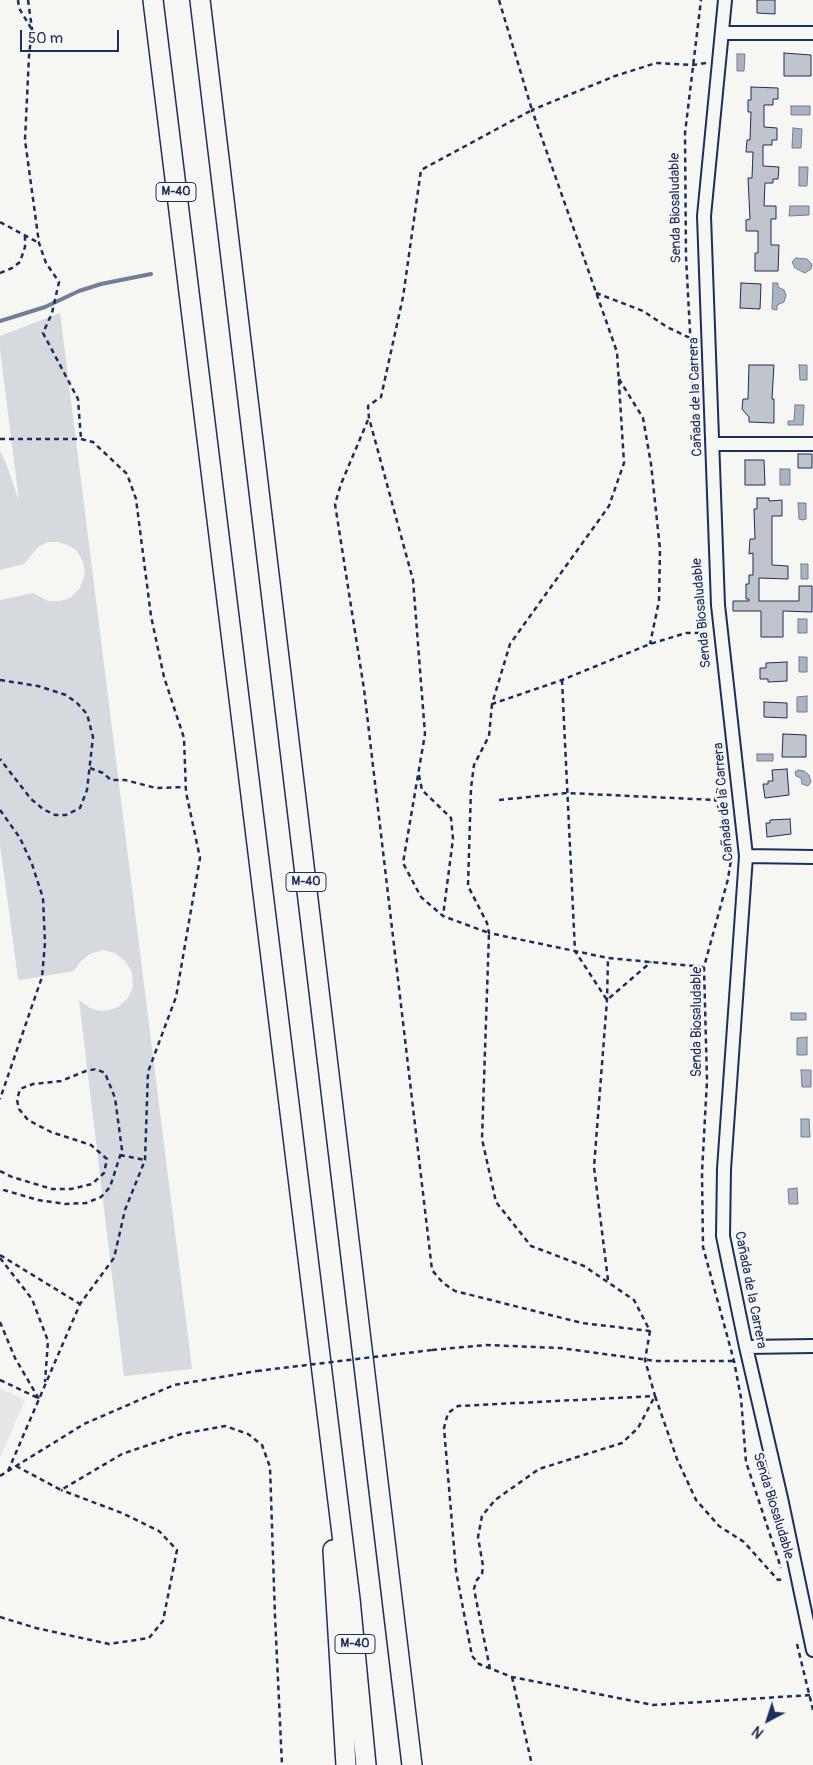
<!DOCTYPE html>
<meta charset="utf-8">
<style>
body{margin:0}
#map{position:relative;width:813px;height:1765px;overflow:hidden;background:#f6f6f2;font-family:Pangolin,sans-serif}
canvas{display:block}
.north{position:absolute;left:743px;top:1695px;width:50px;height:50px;-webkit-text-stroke:4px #f6f6f2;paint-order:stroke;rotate:220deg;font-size:14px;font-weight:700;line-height:20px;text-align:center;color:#1b2f5e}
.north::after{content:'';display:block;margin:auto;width:18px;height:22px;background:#1b2f5e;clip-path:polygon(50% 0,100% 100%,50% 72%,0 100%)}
.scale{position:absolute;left:20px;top:30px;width:99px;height:22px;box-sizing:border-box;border:2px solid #1b2f5e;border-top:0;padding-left:6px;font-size:15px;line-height:18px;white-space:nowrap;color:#1b2f5e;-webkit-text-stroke:4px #f6f6f2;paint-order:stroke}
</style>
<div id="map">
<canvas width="813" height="1765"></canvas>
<div class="north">N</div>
<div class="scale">50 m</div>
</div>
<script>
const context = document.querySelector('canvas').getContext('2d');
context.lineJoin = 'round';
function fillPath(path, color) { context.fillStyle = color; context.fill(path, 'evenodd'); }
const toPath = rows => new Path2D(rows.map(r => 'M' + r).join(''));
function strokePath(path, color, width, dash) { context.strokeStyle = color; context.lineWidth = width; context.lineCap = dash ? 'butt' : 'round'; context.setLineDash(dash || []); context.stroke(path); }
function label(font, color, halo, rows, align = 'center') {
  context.font = font + ' Pangolin,sans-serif'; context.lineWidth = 4.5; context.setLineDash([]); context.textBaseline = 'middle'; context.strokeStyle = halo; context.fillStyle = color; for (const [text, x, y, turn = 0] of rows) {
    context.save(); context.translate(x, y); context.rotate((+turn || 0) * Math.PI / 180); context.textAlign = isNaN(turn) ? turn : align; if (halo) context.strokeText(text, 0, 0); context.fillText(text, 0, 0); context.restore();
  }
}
fillPath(toPath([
 [0,1388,25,1400,0,1458]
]), '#e6e7e7');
fillPath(toPath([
 [60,313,192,1369,124,1376,79,1000,90,1008,101,1011,109,1010,118,1007,128,998,133,987,132,972,125,961,115,953,103,950,90,954,80,962,74,971,21,980,18,979,0,845,0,600,33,593,48,601,60,601,70,598,80,588,85,573,83,562,77,551,68,545,57,542,48,542,38,547,24,564,0,570,0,451,7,466,19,501,0,349,0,336]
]), '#d6d9dd');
const water = toPath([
 [737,54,745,54,744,71,737,71,737,54],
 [791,106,810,106,810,115,791,115,791,106],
 [793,128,802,129,801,148,792,148,793,128],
 [799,167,808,167,807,186,799,186,799,167],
 [790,206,809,206,809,215,789,216,790,206],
 [796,258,807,259,812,264,811,269,805,273,795,268,792,262,796,258],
 [773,283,778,283,778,287,784,290,786,295,784,302,777,305,777,310,772,309,773,283],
 [799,365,807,365,807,380,800,380,799,365],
 [795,405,804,405,803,425,788,425,788,421,794,421,795,405],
 [780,469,790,469,790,485,780,485,780,469],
 [798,503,806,503,806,519,803,520,799,519,798,503],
 [801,564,808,564,808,579,801,579,801,564],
 [798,619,807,619,807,633,798,633,798,619],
 [799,657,807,657,807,672,799,672,799,657],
 [807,696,807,712,797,712,797,697,807,696],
 [757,754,773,754,773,761,757,761,757,754],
 [798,770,804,771,809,775,811,782,808,786,802,784,801,778,796,776,795,772,798,770],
 [791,1013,806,1013,806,1020,791,1020,791,1013],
 [807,1037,807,1055,797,1055,797,1038,807,1037],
 [801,1070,811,1070,811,1087,802,1087,801,1070],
 [801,1119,809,1119,810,1137,801,1137,801,1119],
 [797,1188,798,1204,789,1204,788,1189,797,1188]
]);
fillPath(water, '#abb2c0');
strokePath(water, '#717e99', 1);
strokePath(toPath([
 [0,321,45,307,79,291,101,284,151,274]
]), '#717e99', 4);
const building = toPath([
 [757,0,775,0,775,14,757,13,757,0],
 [784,53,811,55,811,76,784,76,784,53],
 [751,87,778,88,778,99,773,99,773,105,764,105,764,127,777,128,777,140,772,140,772,145,763,145,763,166,779,167,778,179,773,179,773,183,765,183,764,206,776,206,776,219,771,219,771,245,779,245,778,271,755,271,755,253,758,253,758,231,746,231,746,220,750,219,748,178,752,178,753,152,746,152,747,140,750,140,751,112,748,112,748,100,751,100,751,87],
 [741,283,761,284,760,309,740,308,741,283],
 [749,365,774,365,772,399,774,399,774,423,749,422,749,417,742,409,743,399,748,399,749,365],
 [798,454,812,454,812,468,798,468,798,454],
 [745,460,764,460,765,485,745,485,745,460],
 [757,498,769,498,769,501,782,500,782,516,772,516,772,565,788,566,788,579,759,578,759,601,799,601,799,586,812,586,812,612,783,611,783,637,761,637,761,611,733,611,733,601,749,601,749,599,746,599,746,584,749,584,749,575,753,575,753,553,749,554,750,539,755,539,754,509,757,509,757,498],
 [787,662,787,681,768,682,768,679,760,679,760,668,766,668,766,663,787,662],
 [764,702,787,703,787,718,764,717,764,702],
 [783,734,806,735,806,757,782,757,783,734],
 [787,769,789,795,765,798,763,784,768,784,768,781,773,781,772,770,787,769],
 [790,819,791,834,767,837,766,823,770,823,770,820,790,819]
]);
fillPath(building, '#c0c4cd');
strokePath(building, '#1b2f5e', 1);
const minor = toPath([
 [725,0,704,216,718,605,746,856,724,1169,723,1236,746,1347,781,1498,813,1650],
 [723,33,813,33],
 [713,444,813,444],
 [746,856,813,857],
 [746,1347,813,1346]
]);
const highway = toPath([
 [153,0,350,1599,366,1765],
 [200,0,412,1765],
 [333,1550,346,1765]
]);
strokePath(minor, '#1b2f5e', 16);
strokePath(highway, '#1b2f5e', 22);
strokePath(toPath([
 [18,0,19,8,31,28],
 [28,0,32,29,29,56,25,140,39,243,46,263,59,282,52,313,43,333,78,399,81,439],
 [499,0,532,110,421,170,403,297,381,397,368,406,369,418,413,580,425,734,403,863,421,897,443,916,489,933,482,1139,496,1202,531,1246,584,1266,634,1300,650,1331,645,1360,655,1396,458,1406,448,1413,444,1428,456,1571,472,1656,479,1664,512,1677,653,1705,811,1695],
 [706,63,693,65,656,63,615,76,532,110,617,352,624,463,609,506,510,644,492,704,562,680,650,644,686,633,710,633],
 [0,222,39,243],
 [0,273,12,268,20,262,25,247,25,235],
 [596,293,643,311,667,327,690,338],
 [619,379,643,418,651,464,660,549,659,601,650,644],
 [368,420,341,484,335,504,364,689,432,1270,443,1283,455,1291,582,1323,650,1331],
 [0,439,81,439,93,442,127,474,136,499,151,616,164,677,184,738,186,792,200,858,176,997,148,1072,145,1160,125,1210,114,1258,80,1304,8,1471],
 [698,450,693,387,686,257,685,133,701,0],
 [0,680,38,686,66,695,77,703,87,714,93,737,87,790,80,808,66,815,55,815,43,809,31,799,0,759],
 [562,680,575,951,607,1000,651,962],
 [492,704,489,736,474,765,471,788,468,886,487,923,489,933,608,958,704,967],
 [90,768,103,773,111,780,125,780,156,788,186,787],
 [723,771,715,800,729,829],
 [419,775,422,790,451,818,453,839,443,916],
 [499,800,567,793,715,800],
 [0,810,20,838,32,864,43,898,45,943,42,977,0,1099],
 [732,853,728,879,704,967,707,1081,702,1172,703,1247,734,1361,741,1398,746,1462,781,1568],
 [120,1155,145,1160],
 [0,1171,12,1177,52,1189,71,1189,92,1184,104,1173,107,1159,91,1145,51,1132,28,1120,19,1109,17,1100,20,1089,33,1084,61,1081,86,1071,96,1069,105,1073,115,1098,122,1150,110,1187,101,1197,86,1203,65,1204,38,1200,0,1189],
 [0,1255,80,1304],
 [0,1258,32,1299,48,1341,45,1382],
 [608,1280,594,1167,607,1000,608,958],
 [0,1322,15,1358,39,1399],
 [432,1350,486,1345,560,1348,656,1361,733,1361],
 [0,1380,38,1398],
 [16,1466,61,1490,122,1454,181,1434,225,1426,248,1434,262,1445,270,1467,275,1616,282,1765],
 [0,1476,84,1424,174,1385,257,1371],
 [0,1617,36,1628,109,1644,149,1638,163,1621,177,1550,159,1531,122,1513,61,1490],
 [797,1644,813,1710],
 [490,1669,474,1589,476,1581,482,1574,483,1566,478,1537,482,1516,495,1500,539,1469,622,1443,638,1428,655,1396,677,1459,696,1500,719,1526,744,1542,778,1580,785,1579],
 [512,1677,532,1765]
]), '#1b2f5e', 2.5, [5, 4]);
strokePath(minor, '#f6f6f2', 12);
strokePath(highway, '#f6f6f2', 19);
strokePath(toPath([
 [257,1371,432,1350]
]), '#1b2f5e', 2.5, [5, 4]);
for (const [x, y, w] of [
 [176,192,40],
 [306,882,40],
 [355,1644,40]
]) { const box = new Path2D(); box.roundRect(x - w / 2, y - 9.5, w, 19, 4); context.fillStyle = '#f6f6f2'; context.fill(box); strokePath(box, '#1b2f5e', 1); }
label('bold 12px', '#1b2f5e', null, [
 ["M-40",176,192],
 ["M-40",306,882],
 ["M-40",355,1644]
]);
label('14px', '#1b2f5e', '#f6f6f2', [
 ["Senda Biosaludable",676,208,-91],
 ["Cañada de la Carrera",696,397,-92],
 ["Senda Biosaludable",702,613,-95],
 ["Cañada de la Carrera",724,802,-95],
 ["Senda Biosaludable",697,1022,-90],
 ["Cañada de la Carrera",750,1290,79],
 ["Senda Biosaludable",773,1506,73]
]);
</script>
